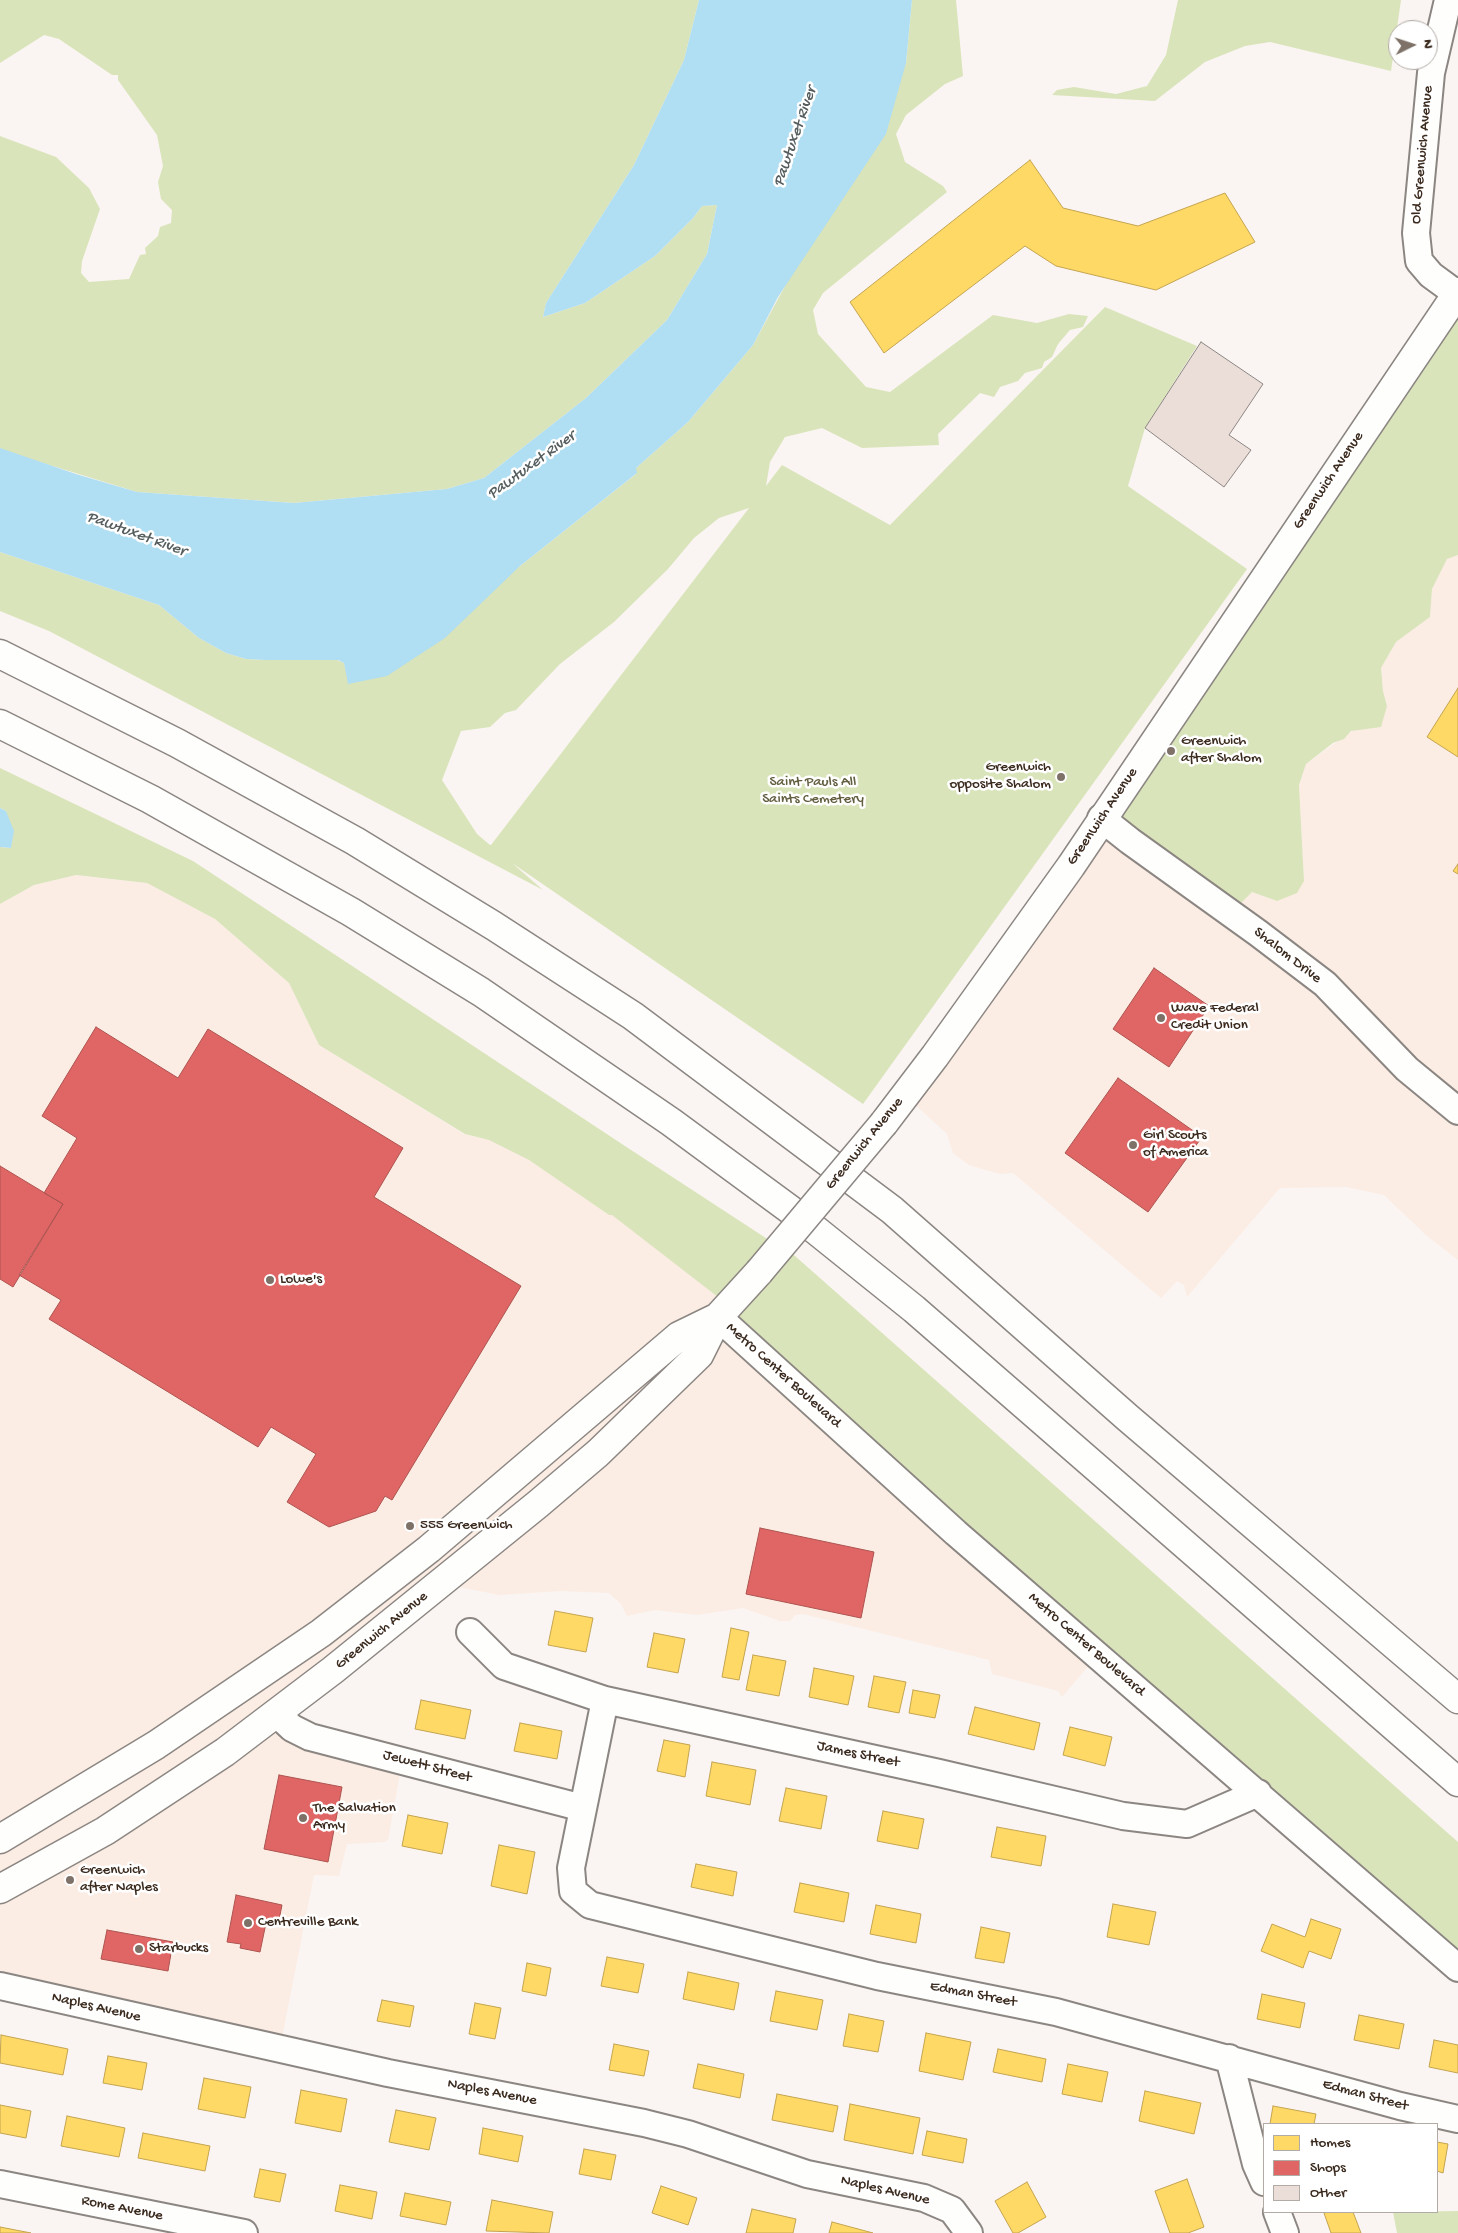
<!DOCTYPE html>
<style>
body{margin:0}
#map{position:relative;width:1458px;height:2233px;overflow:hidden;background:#faf5f2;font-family:"Gochi Hand",sans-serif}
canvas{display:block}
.legend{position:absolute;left:1263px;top:2123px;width:175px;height:90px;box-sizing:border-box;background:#fff;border:1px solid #b1aaa5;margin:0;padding:6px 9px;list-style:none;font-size:15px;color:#3b2a1e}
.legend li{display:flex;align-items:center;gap:10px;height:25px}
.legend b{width:25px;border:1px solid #b1aaa5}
.north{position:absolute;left:1388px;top:20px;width:50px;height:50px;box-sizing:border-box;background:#fff;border:1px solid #b1aaa5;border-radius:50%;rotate:86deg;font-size:14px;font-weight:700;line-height:20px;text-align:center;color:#3b2a1e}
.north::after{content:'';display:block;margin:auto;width:18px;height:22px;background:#7e7168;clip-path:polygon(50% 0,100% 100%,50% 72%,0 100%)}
</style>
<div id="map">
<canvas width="1458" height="2233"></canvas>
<ul class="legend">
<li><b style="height:14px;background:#ffd966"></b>Homes</li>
<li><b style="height:14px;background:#e06666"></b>Shops</li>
<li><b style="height:14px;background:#ebded8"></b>Other</li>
</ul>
<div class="north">N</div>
</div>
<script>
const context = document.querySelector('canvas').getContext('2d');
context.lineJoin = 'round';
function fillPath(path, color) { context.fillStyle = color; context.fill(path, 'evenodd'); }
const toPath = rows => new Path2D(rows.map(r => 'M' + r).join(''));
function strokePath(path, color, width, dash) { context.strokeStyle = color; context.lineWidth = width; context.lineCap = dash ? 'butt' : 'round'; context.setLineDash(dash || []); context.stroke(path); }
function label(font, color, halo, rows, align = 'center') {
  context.font = font + ' "Gochi Hand",sans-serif'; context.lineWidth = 5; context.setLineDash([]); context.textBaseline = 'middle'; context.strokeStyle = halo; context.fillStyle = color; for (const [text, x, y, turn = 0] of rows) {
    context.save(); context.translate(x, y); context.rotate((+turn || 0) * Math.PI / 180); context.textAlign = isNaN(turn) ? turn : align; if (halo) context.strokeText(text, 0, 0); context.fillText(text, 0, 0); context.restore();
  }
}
fillPath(toPath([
 [1458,555,1458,1260,1427,1236,1384,1195,1346,1187,1280,1188,1187,1297,1184,1285,1177,1281,1161,1298,1013,1173,1000,1174,969,1165,953,1153,947,1134,910,1100,1097,820,1252,892,1277,901,1304,881,1299,785,1306,764,1387,706,1383,691,1381,668,1396,642,1430,617,1432,589,1447,559],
 [75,875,147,883,215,919,289,983,319,1045,464,1134,489,1140,529,1160,609,1215,612,1214,723,1301,1096,1657,1062,1697,1058,1691,992,1674,989,1660,803,1614,795,1615,790,1621,780,1621,743,1608,697,1615,655,1610,627,1616,621,1604,609,1593,561,1591,499,1595,434,1582,255,1729,400,1763,401,1768,388,1840,384,1842,347,1844,339,1876,314,1875,280,2048,0,1990,0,904,34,885]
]), '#fbede4');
fillPath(toPath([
 [0,0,699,0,684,60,634,165,546,303,543,317,585,303,655,256,693,218,702,206,717,205,707,254,667,320,586,398,484,478,447,489,294,503,137,492,4,451,0,448,0,136,56,157,89,188,100,209,82,261,81,273,89,282,129,279,140,255,146,254,145,248,158,236,160,227,171,223,172,210,161,199,158,182,163,166,157,135,118,80,118,75,112,75,59,39,44,35,0,63],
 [912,0,956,0,963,76,945,84,906,115,896,134,905,162,943,186,947,192,823,293,813,310,818,334,866,387,890,392,993,315,1037,323,1069,314,1088,316,1083,327,1070,330,1058,344,1052,357,1044,362,1042,368,1025,373,1018,381,1000,387,994,397,980,393,938,434,939,445,862,448,822,428,785,437,770,462,766,486,782,465,890,525,1105,307,1197,346,1145,428,1128,486,1247,569,863,1104,512,863,543,890,49,631,0,611,0,552,159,605,199,638,226,653,246,659,266,660,337,660,344,663,349,683,520,566,636,474,636,468,688,422,753,345,906,63],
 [749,508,491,845,490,845,477,834,442,780,461,731,490,727,505,713,516,710,560,664,614,622,668,569,694,538,719,518],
 [1178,0,1401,0,1391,71,1270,42,1245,46,1205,62,1155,101,1052,95,1057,90,1074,87,1116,94,1147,86,1166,55],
 [1458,285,1458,555,1447,559,1432,589,1430,617,1396,642,1381,668,1383,691,1387,706,1381,727,1351,731,1344,739,1333,743,1306,764,1299,785,1304,881,1297,893,1277,901,1252,892,1226,918,1104,811],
 [0,768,193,861,628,1148,775,1244,786,1248,1458,1842,1458,1969,718,1317,723,1301,612,1215,609,1215,529,1160,489,1140,465,1134,319,1045,289,983,215,919,147,883,76,875,34,885,0,904,0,847,11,848,6,811,0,808],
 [1458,2211,1458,2233,1397,2233,1393,2212]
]), '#dae4ba');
fillPath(toPath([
 [699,0,912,0,906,63,886,134,778,297,753,345,688,422,636,468,637,473,520,566,445,638,387,676,348,684,344,663,338,660,266,660,246,659,226,653,199,638,159,605,0,552,0,448,76,474,137,492,294,503,447,489,484,478,586,398,667,320,707,254,717,205,702,206,693,218,655,256,585,303,543,317,546,303,634,165,684,60],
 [0,808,6,811,14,831,11,848,0,847]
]), '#b0def3');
const homes = toPath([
 [1030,160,1063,208,1138,226,1225,193,1255,242,1156,290,1056,266,1025,246,884,353,850,302,1030,160],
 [1458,688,1458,757,1427,737,1458,688],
 [1458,864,1458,874,1453,871,1458,864],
 [555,1611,593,1618,586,1652,548,1645,555,1611],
 [731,1628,749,1632,739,1680,722,1677,731,1628],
 [654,1633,685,1639,678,1673,647,1667,654,1633],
 [753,1655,786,1661,779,1696,746,1690,753,1655],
 [814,1668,854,1676,848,1705,809,1697,814,1668],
 [874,1676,906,1682,899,1713,868,1707,874,1676],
 [913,1690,940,1695,935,1718,909,1713,913,1690],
 [421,1700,471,1710,465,1739,415,1729,421,1700],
 [975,1707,1040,1723,1034,1750,968,1734,975,1707],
 [520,1723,562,1731,557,1759,514,1751,520,1723],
 [1070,1727,1112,1737,1105,1766,1063,1755,1070,1727],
 [664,1740,690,1745,685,1777,657,1771,664,1740],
 [712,1762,756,1770,750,1805,706,1796,712,1762],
 [786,1788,827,1796,821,1829,779,1821,786,1788],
 [883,1811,924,1819,918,1849,877,1841,883,1811],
 [408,1815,448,1823,442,1854,402,1846,408,1815],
 [997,1827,1046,1836,1041,1866,991,1857,997,1827],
 [499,1845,535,1852,527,1894,491,1886,499,1845],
 [696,1864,737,1872,733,1896,691,1887,696,1864],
 [800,1883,849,1893,844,1922,794,1912,800,1883],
 [1113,1904,1156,1912,1149,1945,1107,1937,1113,1904],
 [876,1905,921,1914,916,1943,870,1934,876,1905],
 [1311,1919,1341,1929,1331,1959,1309,1951,1303,1968,1261,1951,1272,1924,1305,1937,1311,1919],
 [981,1927,1010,1933,1004,1963,975,1958,981,1927],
 [607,1957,644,1964,638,1993,601,1986,607,1957],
 [527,1963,551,1968,546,1996,522,1991,527,1963],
 [688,1972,739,1983,734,2010,683,1999,688,1972],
 [776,1991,823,2000,817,2030,770,2021,776,1991],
 [1262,1994,1305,2003,1300,2028,1257,2019,1262,1994],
 [382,2000,414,2006,410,2027,377,2021,382,2000],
 [475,2003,501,2008,495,2039,469,2034,475,2003],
 [849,2014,884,2021,878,2052,843,2046,849,2014],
 [1359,2015,1404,2024,1399,2049,1354,2040,1359,2015],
 [926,2033,971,2042,963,2080,919,2071,926,2033],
 [1,2035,68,2049,63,2075,0,2063,1,2035],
 [1434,2040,1458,2045,1458,2073,1429,2067,1434,2040],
 [614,2044,649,2051,644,2076,609,2070,614,2044],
 [998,2049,1046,2059,1042,2082,993,2072,998,2049],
 [108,2056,147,2063,142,2090,103,2083,108,2056],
 [698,2064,744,2074,740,2098,693,2088,698,2064],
 [1068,2064,1108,2072,1102,2102,1062,2094,1068,2064],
 [204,2078,251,2087,245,2118,198,2109,204,2078],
 [301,2090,347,2099,341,2132,295,2123,301,2090],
 [1145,2091,1201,2103,1194,2134,1139,2121,1145,2091],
 [777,2094,838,2106,833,2132,772,2120,777,2094],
 [850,2104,920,2118,913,2154,844,2140,850,2104],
 [0,2105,31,2111,26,2138,0,2133,0,2105],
 [1273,2106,1316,2114,1314,2124,1270,2124,1273,2106],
 [396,2110,436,2118,429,2150,389,2142,396,2110],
 [67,2116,125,2128,119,2157,61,2146,67,2116],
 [483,2128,523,2136,518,2162,479,2154,483,2128],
 [927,2131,967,2139,963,2163,922,2155,927,2131],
 [143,2133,210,2146,205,2171,138,2158,143,2133],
 [1437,2142,1448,2144,1443,2173,1437,2171,1437,2142],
 [584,2149,616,2155,611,2180,579,2174,584,2149],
 [260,2169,286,2174,280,2202,254,2197,260,2169],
 [1187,2179,1204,2227,1188,2233,1170,2233,1155,2191,1187,2179],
 [1027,2182,1046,2217,1018,2233,1013,2233,995,2201,1027,2182],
 [340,2185,377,2192,372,2219,335,2211,340,2185],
 [661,2186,697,2198,688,2225,652,2213,661,2186],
 [405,2193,451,2202,446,2225,400,2216,405,2193],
 [492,2200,553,2212,549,2233,486,2231,492,2200],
 [752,2209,796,2219,793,2233,746,2233,752,2209],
 [1328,2212,1353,2212,1361,2233,1331,2233,1324,2213,1328,2212],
 [832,2222,873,2233,829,2233,832,2222],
 [0,2227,31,2233,0,2233,0,2227]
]);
fillPath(homes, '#ffd966');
strokePath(homes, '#c4a450', 1);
const shops = toPath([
 [1154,968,1209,1006,1169,1067,1113,1029,1154,968],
 [96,1027,178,1078,208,1029,403,1148,374,1197,521,1286,392,1500,385,1496,376,1511,329,1527,287,1502,316,1454,271,1427,258,1447,49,1319,61,1300,19,1275,63,1204,44,1193,77,1138,42,1116,96,1027],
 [1118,1078,1202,1137,1148,1212,1065,1153,1118,1078],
 [0,1166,63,1204,13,1287,0,1279,0,1166],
 [760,1528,874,1552,861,1618,746,1594,760,1528],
 [279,1775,342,1787,328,1862,264,1849,279,1775],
 [236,1895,282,1905,278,1925,266,1923,260,1952,240,1948,241,1944,227,1942,236,1895],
 [107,1930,173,1942,168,1971,101,1959,107,1930]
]);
fillPath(shops, '#e06666');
strokePath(shops, '#ae5450', 1);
const building = toPath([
 [1201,342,1263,384,1229,435,1251,450,1224,487,1145,428,1201,342]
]);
fillPath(building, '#ebded8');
strokePath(building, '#8c8682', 1);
const minor = toPath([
 [1448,0,1431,73,1416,233,1419,261,1431,275,1457,294],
 [1101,818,1130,841,1258,933,1325,984,1407,1069,1458,1111],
 [718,1317,956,1533,1458,1968],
 [470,1632,504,1666,605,1700,939,1773,1123,1816,1187,1824,1258,1793],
 [605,1700,571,1868,573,1891,590,1905,877,1976,1056,2012,1400,2106,1458,2119],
 [277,1714,292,1728,310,1737,583,1808],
 [0,1986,388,2073,644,2123,688,2134,807,2174,924,2198,952,2210,969,2233],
 [1229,2058,1256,2164,1264,2182],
 [0,2184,244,2233],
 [1277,2212,1285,2233]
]);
const major = toPath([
 [884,1123,935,1056,1071,866,1458,292],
 [0,1839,156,1745,321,1633,429,1549,679,1336,718,1317],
 [0,1889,105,1831,225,1752,333,1670,538,1504,598,1453,699,1355,718,1317,759,1272]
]);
const highway = toPath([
 [0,654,177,743,355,841,494,926,633,1016,892,1210,1128,1418,1458,1699],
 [0,724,150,799,351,912,481,992,671,1122,792,1211,914,1309,1458,1782]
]);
strokePath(minor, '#8c8682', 30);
strokePath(major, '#8c8682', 31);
strokePath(highway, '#8c8682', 31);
strokePath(minor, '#fefefd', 26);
strokePath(major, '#fefefd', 28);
strokePath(highway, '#fefefd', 28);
const majorBridge = toPath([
 [759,1272,884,1123]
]);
strokePath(majorBridge, '#8c8682', 31, []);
strokePath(majorBridge, '#fefefd', 28);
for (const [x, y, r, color] of [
 [1171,751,5,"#7e7168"],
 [1061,777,5,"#7e7168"],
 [1161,1018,5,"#7e7168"],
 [1133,1145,5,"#7e7168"],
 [270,1280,5,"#7e7168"],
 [410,1526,5,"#7e7168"],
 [303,1818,5,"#7e7168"],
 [70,1880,5,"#7e7168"],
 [248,1923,5,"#7e7168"],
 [139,1949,5,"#7e7168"]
]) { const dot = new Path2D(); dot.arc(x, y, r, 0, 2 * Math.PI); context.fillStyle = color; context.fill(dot); strokePath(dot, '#fff', 2); }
label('15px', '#3b2a1e', '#fff', [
 ["Old Greenwich Avenue",1423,155,-85],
 ["Greenwich Avenue",1329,481,-56],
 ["Greenwich Avenue",1103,817,-56],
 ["Shalom Drive",1287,956,38],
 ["Greenwich Avenue",865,1144,-51],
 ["Metro Center Boulevard",783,1376,42],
 ["Greenwich Avenue",382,1631,-39],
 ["Metro Center Boulevard",1086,1645,41],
 ["James Street",858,1755,12],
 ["Jewett Street",427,1767,15],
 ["Edman Street",973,1995,11],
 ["Naples Avenue",96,2008,13],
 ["Naples Avenue",492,2093,11],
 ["Edman Street",1365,2096,15],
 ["Naples Avenue",885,2191,13],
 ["Rome Avenue",122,2209,11]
]);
label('15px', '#3b2a1e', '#fff', [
 ["Greenwich",1181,742],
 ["after Shalom",1181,759],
 ["Greenwich",1051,768,"right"],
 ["opposite Shalom",1051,785,"right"],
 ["Wave Federal",1171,1009],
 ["Credit Union",1171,1026],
 ["Girl Scouts",1143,1136],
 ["of America",1143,1153],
 ["Lowe's",280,1280],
 ["555 Greenwich",420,1526],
 ["The Salvation",313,1809],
 ["Army",313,1826],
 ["Greenwich",80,1871],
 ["after Naples",80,1888],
 ["Centreville Bank",258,1923],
 ["Starbucks",149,1949]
], 'left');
label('15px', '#635e3f', '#fff', [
 ["Saint Pauls All",813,783],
 ["Saints Cemetery",813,800]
]);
label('italic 16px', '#555d5e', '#fff', [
 ["Pawtuxet River",796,137,-71],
 ["Pawtuxet River",532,466,-36],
 ["Pawtuxet River",136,535,20]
]);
</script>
